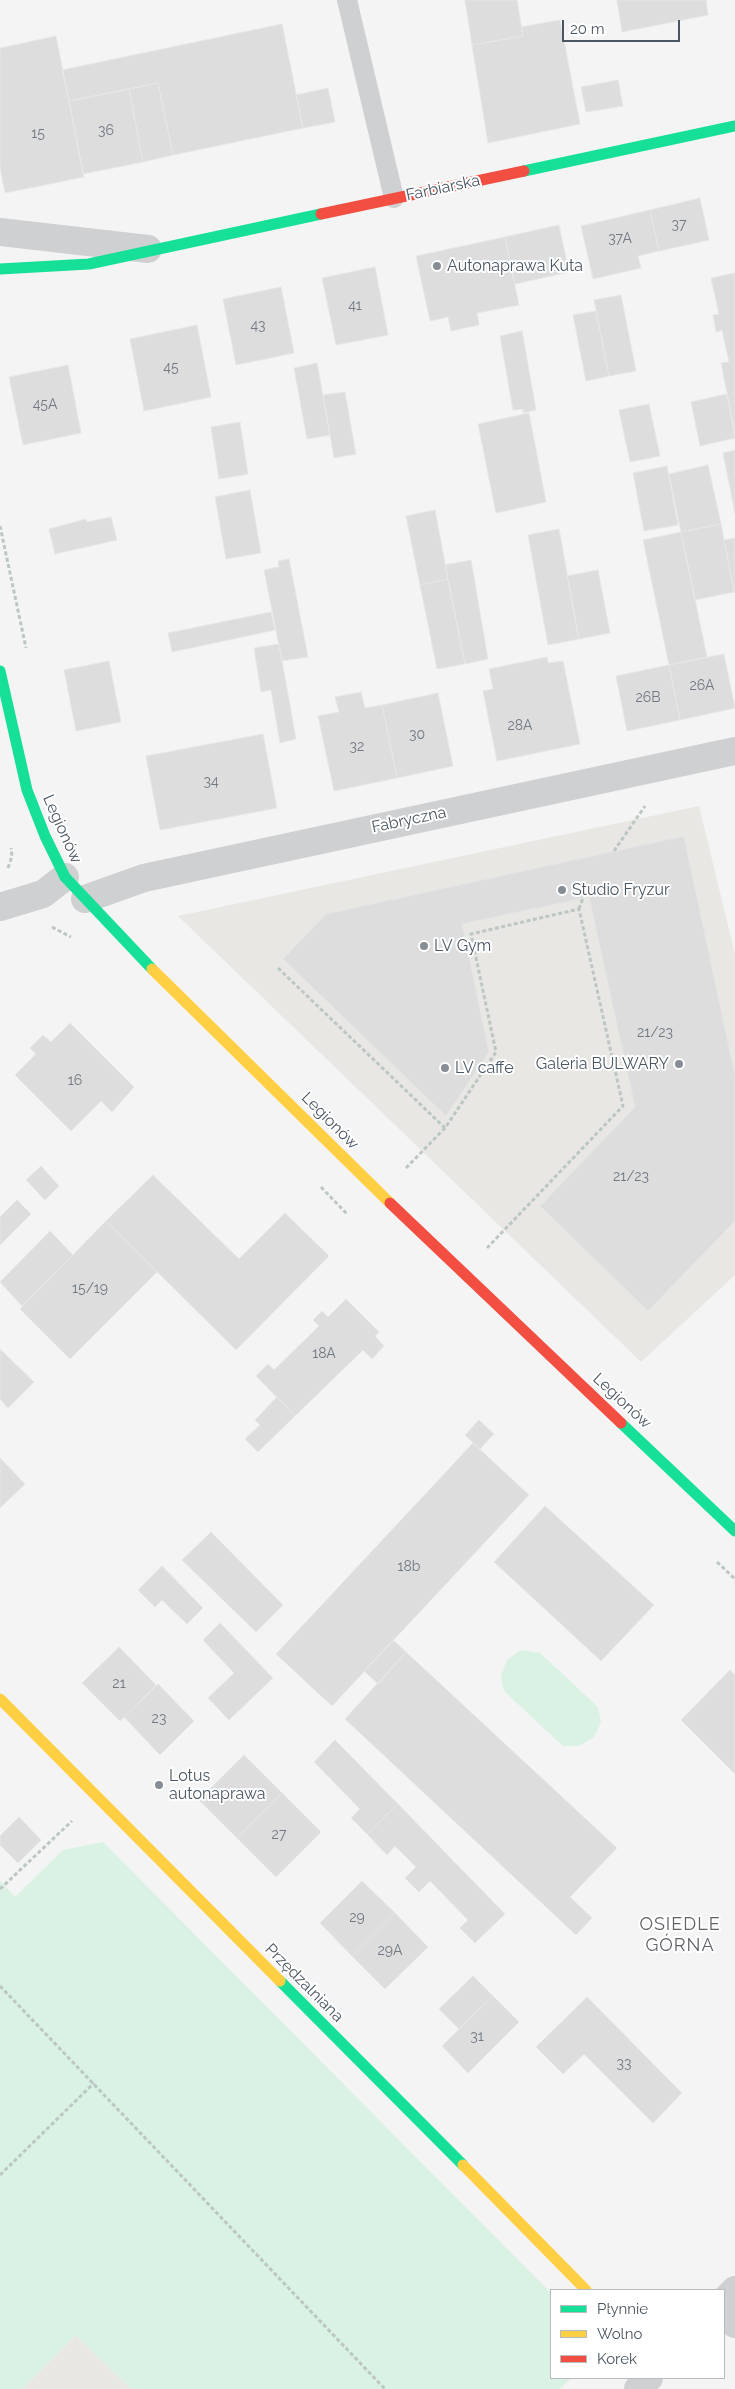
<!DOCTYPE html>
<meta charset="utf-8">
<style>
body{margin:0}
#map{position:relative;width:735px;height:2389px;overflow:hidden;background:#f4f4f4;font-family:Raleway,sans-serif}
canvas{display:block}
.legend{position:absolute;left:550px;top:2289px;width:175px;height:90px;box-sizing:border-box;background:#fff;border:1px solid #b7bbc0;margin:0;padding:6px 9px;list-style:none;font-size:15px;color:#4a5661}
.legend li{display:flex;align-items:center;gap:10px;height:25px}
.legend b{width:25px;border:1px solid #b7bbc0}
.scale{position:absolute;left:562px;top:20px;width:118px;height:22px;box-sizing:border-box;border:2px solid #4a5661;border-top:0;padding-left:6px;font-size:15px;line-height:18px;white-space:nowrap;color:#4a5661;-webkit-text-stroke:4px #fff;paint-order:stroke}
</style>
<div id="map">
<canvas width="735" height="2389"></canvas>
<ul class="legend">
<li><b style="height:6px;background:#16e098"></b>Płynnie</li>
<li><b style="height:6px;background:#ffcf43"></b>Wolno</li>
<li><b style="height:6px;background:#f24e42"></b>Korek</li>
</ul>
<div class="scale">20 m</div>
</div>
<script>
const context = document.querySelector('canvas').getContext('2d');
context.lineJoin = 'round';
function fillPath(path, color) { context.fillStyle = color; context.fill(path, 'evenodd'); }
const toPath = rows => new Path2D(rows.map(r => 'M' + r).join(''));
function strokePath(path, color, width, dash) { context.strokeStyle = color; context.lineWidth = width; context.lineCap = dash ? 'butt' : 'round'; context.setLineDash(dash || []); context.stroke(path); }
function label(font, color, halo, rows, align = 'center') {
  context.font = font + ' Raleway,sans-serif'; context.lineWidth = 4; context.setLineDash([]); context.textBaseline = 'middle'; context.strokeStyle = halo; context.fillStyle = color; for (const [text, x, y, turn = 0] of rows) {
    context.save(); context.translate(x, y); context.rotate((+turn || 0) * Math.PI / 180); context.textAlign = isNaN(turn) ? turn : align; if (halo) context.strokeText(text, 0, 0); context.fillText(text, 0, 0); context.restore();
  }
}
fillPath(toPath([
 [699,806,735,954,735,1275,641,1362,178,916],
 [76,2335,131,2389,22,2389]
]), '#e8e7e3');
fillPath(toPath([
 [521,1650,540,1653,598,1707,601,1722,594,1737,579,1746,563,1746,504,1691,501,1676,507,1660],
 [103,1842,551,2293,551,2378,571,2378,560,2389,131,2389,76,2335,22,2389,0,2389,0,1881,15,1897,63,1850]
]), '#d9f2e3');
const building = toPath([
 [465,0,517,0,523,36,472,45,465,0],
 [617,0,706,0,708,15,622,32,617,0],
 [560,20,580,124,488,143,472,45,523,36,521,27,560,20],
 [282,24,303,128,173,155,158,83,69,101,62,70,282,24],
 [56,36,84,177,5,193,0,167,0,48,56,36],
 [618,80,623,106,586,112,581,87,618,80],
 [158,83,173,155,143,162,129,89,158,83],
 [328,88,335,122,303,128,296,95,328,88],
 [129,89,143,162,83,174,69,101,129,89],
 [700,198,709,240,659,251,650,210,700,198],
 [650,210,659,251,638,256,641,268,593,279,581,226,650,210],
 [559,225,569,272,515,284,505,237,559,225],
 [505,237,519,305,477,313,479,325,451,331,448,317,430,321,416,256,505,237],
 [375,267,388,335,336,345,322,278,375,267],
 [735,273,735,432,721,363,729,362,722,330,716,332,713,315,719,314,711,278,735,273],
 [281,287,294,353,236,365,223,299,281,287],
 [621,295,636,371,609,376,594,300,621,295],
 [596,311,609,376,586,381,573,315,596,311],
 [197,325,211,397,144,411,130,339,197,325],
 [522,331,536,410,523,413,523,409,513,410,500,336,522,331],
 [317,363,330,435,307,439,294,368,317,363],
 [68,365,81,433,23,445,9,377,68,365],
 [345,392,356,454,334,458,323,395,345,392],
 [727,394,735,438,700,446,691,402,727,394],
 [649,404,660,456,630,462,619,410,649,404],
 [529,413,546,502,496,513,478,424,529,413],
 [240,422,248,474,219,479,211,427,240,422],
 [735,450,735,513,723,453,735,450],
 [708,465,721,524,681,532,669,474,708,465],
 [667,466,678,525,644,531,633,473,667,466],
 [250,490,261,553,226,559,215,497,250,490],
 [435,510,448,579,420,585,406,516,435,510],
 [111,517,117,540,55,554,49,529,86,519,87,522,111,517],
 [721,524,734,592,695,600,681,532,721,524],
 [559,529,579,639,548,645,528,535,559,529],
 [681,532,707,657,669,665,643,540,681,532],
 [735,538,735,592,734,592,724,540,735,538],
 [289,559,308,657,282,661,264,570,279,567,278,561,289,559],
 [471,560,488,659,465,664,445,565,471,560],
 [598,570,610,633,579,639,567,576,598,570],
 [448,579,465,664,437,669,420,585,448,579],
 [271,612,275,630,172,652,168,633,271,612],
 [279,644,296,739,280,743,271,690,261,692,254,648,279,644],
 [724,654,735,708,680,720,669,665,724,654],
 [547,657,548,663,563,661,580,744,497,761,483,691,493,689,489,669,547,657],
 [109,661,121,722,76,731,64,670,109,661],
 [669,665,680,720,627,731,616,676,669,665],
 [361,692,365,708,382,705,397,778,334,791,318,716,339,712,335,697,361,692],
 [438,693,453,766,397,778,382,705,438,693],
 [263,734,277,808,160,830,146,756,263,734],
 [684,836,735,1075,735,1221,648,1311,540,1206,635,1107,589,897,462,924,489,1052,446,1116,283,959,326,914,684,836],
 [70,1023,134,1087,112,1112,101,1101,71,1131,15,1075,36,1054,30,1048,43,1035,51,1042,70,1023],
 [41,1166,59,1186,45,1200,26,1180,41,1166],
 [153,1175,239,1259,285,1213,329,1256,236,1350,106,1221,153,1175],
 [17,1200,31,1214,0,1245,0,1217,17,1200],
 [106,1221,157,1272,70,1359,20,1309,106,1221],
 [50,1231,73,1255,22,1306,0,1282,50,1231],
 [346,1299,379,1332,375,1336,384,1346,372,1359,363,1350,295,1416,256,1376,268,1364,274,1370,319,1326,313,1320,322,1311,328,1317,346,1299],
 [0,1349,34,1382,8,1408,0,1399,0,1349],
 [277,1397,295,1416,258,1452,245,1439,260,1425,255,1420,277,1397],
 [479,1420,494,1434,480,1449,465,1435,479,1420],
 [473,1443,529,1495,332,1706,276,1654,473,1443],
 [0,1458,25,1484,0,1508,0,1458],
 [545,1506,654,1605,601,1661,494,1562,545,1506],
 [211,1532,283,1605,256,1632,182,1560,211,1532],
 [162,1566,203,1608,187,1624,162,1600,155,1607,138,1590,162,1566],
 [220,1623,273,1678,229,1720,208,1698,234,1673,203,1640,220,1623],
 [393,1640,406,1652,378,1684,364,1671,393,1640],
 [119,1647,156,1685,120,1721,82,1683,119,1647],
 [406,1652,617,1848,570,1897,592,1918,576,1935,345,1719,406,1652],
 [730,1670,735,1675,735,1774,681,1720,730,1670],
 [158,1684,194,1721,160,1755,124,1717,158,1684],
 [335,1740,398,1804,367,1834,351,1818,360,1809,314,1762,335,1740],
 [244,1755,282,1793,237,1838,199,1800,244,1755],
 [282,1793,321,1832,276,1877,237,1838,282,1793],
 [398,1804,505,1914,475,1943,460,1928,468,1920,430,1881,419,1892,405,1878,416,1867,395,1846,387,1855,367,1834,398,1804],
 [19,1817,41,1840,18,1863,0,1845,0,1836,19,1817],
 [362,1881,395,1913,352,1956,320,1923,362,1881],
 [395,1913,428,1947,385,1989,352,1956,395,1913],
 [473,1976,493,1996,459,2029,439,2009,473,1976],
 [493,1996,519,2022,468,2073,442,2046,493,1996],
 [587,1997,682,2093,653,2123,584,2054,563,2074,536,2047,587,1997]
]);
fillPath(building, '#ddddde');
strokePath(building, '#e5e6e7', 1);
strokePath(toPath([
 [0,526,26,648],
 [614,851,645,806],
 [8,868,12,856,11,848],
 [579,909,583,898],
 [52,927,71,937],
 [278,968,445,1128],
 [406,1168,445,1128,496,1052,471,934,579,909,623,1106,487,1248],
 [321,1187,348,1215],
 [717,1562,735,1579],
 [0,1889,72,1821],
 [0,1986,385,2389],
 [0,2175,94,2083]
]), '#bcc7c4', 3, [4, 2.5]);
strokePath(toPath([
 [347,0,394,198]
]), '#ced0d2', 20);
strokePath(toPath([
 [0,232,148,249],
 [85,899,144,878,735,751],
 [0,907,43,894,65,877],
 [724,2301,735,2290],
 [724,2313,735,2324],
 [638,2389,649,2378]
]), '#ced0d2', 28);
strokePath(toPath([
 [524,171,735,126],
 [0,269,89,264,321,214],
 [0,671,27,790,45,836,65,877,152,969],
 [621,1423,735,1531],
 [280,1981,463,2165]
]), '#16e098', 11);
strokePath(toPath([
 [152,969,390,1203],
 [0,1699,280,1981],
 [463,2165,586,2290]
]), '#ffcf43', 11);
strokePath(toPath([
 [321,214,524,171],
 [390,1203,621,1423]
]), '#f24e42', 11);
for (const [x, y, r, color] of [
 [437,266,5,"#868d94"],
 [562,890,5,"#868d94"],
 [424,946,5,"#868d94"],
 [679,1064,5,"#868d94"],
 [445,1068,5,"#868d94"],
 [159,1785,5,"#868d94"]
]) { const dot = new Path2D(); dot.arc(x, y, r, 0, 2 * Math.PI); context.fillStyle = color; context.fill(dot); strokePath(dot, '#fff', 2); }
label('14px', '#707881', null, [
 ["36",106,131],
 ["15",38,134],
 ["37",679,225],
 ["37A",620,239],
 ["41",355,306],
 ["43",258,326],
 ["45",171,368],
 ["45A",45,405],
 ["26A",702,686],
 ["26B",648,698],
 ["28A",520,726],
 ["30",417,735],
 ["32",357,747],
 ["34",211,782],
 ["21/23",655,1033],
 ["16",75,1081],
 ["21/23",631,1177],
 ["15/19",90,1289],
 ["18A",324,1354],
 ["18b",409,1567],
 ["21",119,1684],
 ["23",159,1719],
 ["27",279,1835],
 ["29",357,1918],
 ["29A",390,1951],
 ["31",477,2037],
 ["33",624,2064]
]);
label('16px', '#4a5661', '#fff', [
 ["Farbiarska",443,188,-12],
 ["Fabryczna",409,820,-12],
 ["Legionów",62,829,66],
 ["Legionów",330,1121,45],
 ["Legionów",622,1401,43],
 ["Przędzalniana",304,1983,45]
]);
label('16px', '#4a5661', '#fff', [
 ["Autonaprawa Kuta",447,266],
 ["Studio Fryzur",572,890],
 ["LV Gym",434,946],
 ["Galeria BULWARY",669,1064,"right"],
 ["LV caffe",455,1068],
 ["Lotus",169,1776],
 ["autonaprawa",169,1794]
], 'left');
context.letterSpacing = '1px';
label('18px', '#5f6368', '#fff', [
 ["OSIEDLE",680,1925],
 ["GÓRNA",680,1946]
]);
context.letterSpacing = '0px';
</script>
